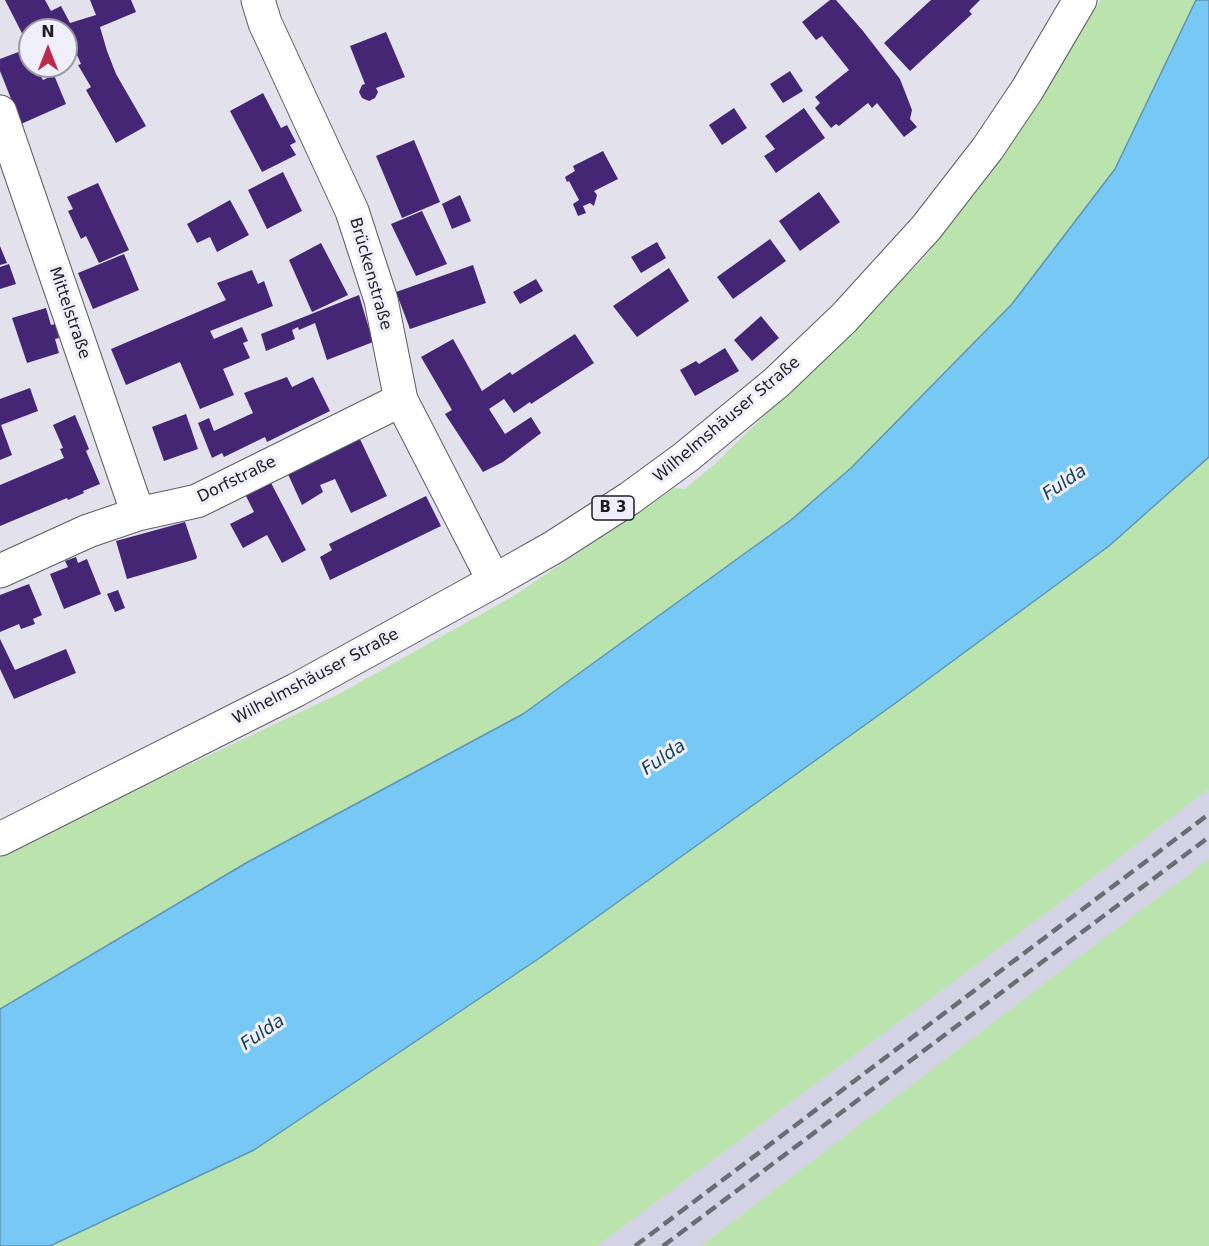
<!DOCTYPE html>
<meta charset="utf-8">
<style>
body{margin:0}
#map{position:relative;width:1209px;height:1246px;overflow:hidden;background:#e2e1ec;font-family:"DejaVu Sans",sans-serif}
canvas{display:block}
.north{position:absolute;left:18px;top:18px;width:60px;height:60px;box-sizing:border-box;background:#efeefa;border:2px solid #9b9ba4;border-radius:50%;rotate:0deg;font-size:16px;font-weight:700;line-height:24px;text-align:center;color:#1e1e22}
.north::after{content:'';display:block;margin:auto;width:21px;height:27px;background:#bc2b4b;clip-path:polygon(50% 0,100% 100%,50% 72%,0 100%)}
</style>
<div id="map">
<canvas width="1209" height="1246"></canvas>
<div class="north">N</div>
</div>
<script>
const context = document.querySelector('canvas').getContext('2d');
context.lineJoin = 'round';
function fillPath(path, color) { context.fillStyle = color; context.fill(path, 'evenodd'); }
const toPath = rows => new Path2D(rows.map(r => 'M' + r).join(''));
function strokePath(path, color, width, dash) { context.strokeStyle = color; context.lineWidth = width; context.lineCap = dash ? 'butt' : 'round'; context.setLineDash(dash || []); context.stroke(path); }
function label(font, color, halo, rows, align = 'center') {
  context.font = font + ' "DejaVu Sans",sans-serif'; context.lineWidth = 6; context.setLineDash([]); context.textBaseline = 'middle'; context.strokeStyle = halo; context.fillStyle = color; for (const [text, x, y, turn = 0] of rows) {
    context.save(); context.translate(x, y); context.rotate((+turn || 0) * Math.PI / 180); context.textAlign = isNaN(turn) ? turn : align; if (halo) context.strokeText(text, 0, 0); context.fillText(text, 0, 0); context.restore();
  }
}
fillPath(toPath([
 [1209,789,1209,859,701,1246,597,1246,1057,905]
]), '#d4d3e6');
fillPath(toPath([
 [1101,0,1196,0,1115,169,1012,304,851,468,791,520,523,714,246,863,0,1009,0,854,341,693,512,597,675,488,685,489,715,464,927,255,1070,51],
 [1209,457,1209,789,1057,905,597,1246,50,1246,254,1150,1109,546],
 [1209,859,1209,1246,701,1246,1091,948]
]), '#bae3ae');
const water = toPath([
 [1196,0,1209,0,1209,457,1109,546,897,702,541,957,254,1150,50,1246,0,1246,0,1009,246,863,523,714,791,520,851,468,1012,304,1115,169,1196,0]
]);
fillPath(water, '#78c8f6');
strokePath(water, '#5d95b6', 1.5);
fillPath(toPath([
 [5,0,45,0,51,11,61,6,70,23,96,15,90,0,131,0,136,12,100,27,107,51,116,74,146,126,116,143,86,90,91,87,78,65,81,64,66,30,30,30,30,44,28,45],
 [830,0,836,0,863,31,900,79,912,110,910,119,917,127,904,137,877,103,872,108,868,103,839,126,836,124,831,128,815,108,820,103,815,97,849,70,822,36,816,40,802,22],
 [931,0,980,0,969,11,972,14,910,71,884,43],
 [386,32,405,77,376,88,378,92,375,98,369,101,362,98,359,92,362,85,365,84,350,46],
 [21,51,28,54,30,66,35,66,43,80,54,75,66,104,21,124,0,71,0,59],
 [790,71,803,91,783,103,770,84],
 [263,93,281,128,287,125,296,142,290,145,296,155,262,172,230,111],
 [734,108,747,128,722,145,709,125],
 [804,108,825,138,776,173,764,156,775,149,765,136],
 [414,140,440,202,402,218,376,156],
 [603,151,618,179,594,191,597,195,594,206,590,203,583,206,586,213,578,216,573,204,579,200,569,181,567,182,565,177,575,171,573,166],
 [283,172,302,211,267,229,248,190],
 [98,183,129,250,99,263,86,236,81,239,68,211,73,209,67,197],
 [819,192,840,222,800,251,779,221],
 [460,195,471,221,452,229,442,204],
 [230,200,249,235,217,252,210,237,197,243,187,224],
 [422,211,447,264,416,276,391,224],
 [770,239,786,261,733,299,717,277],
 [657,242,666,258,641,273,631,257],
 [321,243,348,295,312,312,289,260],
 [0,246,7,263,0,265],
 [124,254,139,290,93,309,78,273],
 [9,264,16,284,0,289,0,267],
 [473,265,486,303,410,329,396,292],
 [669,268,689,301,637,337,613,306],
 [252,270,258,284,264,281,273,306,210,331,214,339,242,327,248,341,243,343,250,358,223,369,234,395,200,409,180,362,126,385,111,349,226,300,217,283],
 [536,279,543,291,520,304,513,292],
 [359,295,373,342,327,360,315,323,299,330,298,327,292,330,295,339,266,351,261,334],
 [46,308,51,325,55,324,59,338,55,339,59,353,27,363,12,318],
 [761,316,779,338,752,361,734,340],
 [575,334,594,363,531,404,530,402,514,413,504,399,489,409,505,434,531,417,541,433,503,462,483,472,445,414,452,410,421,357,453,339,482,391,510,372,512,375],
 [725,348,739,371,695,396,680,370,696,361,699,364],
 [287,377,292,387,313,377,330,411,267,442,265,437,224,457,222,453,212,458,198,423,209,418,214,431,253,413,244,393],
 [30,388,38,411,1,425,12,455,0,460,0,399],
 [186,414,198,449,164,461,152,427],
 [75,415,89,449,86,451,100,484,83,491,84,493,68,500,67,498,0,526,0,485,64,458,60,449,63,448,53,425],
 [359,437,387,496,351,513,335,479,320,485,323,492,302,505,287,472],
 [270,481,306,550,282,563,267,535,243,548,230,524,254,512,245,494],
 [426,496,441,526,330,580,320,557,332,550,329,544],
 [185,522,197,557,196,559,127,579,116,541],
 [76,557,78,563,87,559,101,594,64,609,50,574,68,567,65,561],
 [29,584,42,615,33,619,35,624,21,629,19,624,0,632,0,595],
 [118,590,125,608,115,612,107,594],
 [0,639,15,670,66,649,76,673,14,699,0,669]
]), '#452674');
const minor = toPath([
 [258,0,265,23,352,211,381,300,401,400,494,581],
 [0,112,138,514],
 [0,571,88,531,138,514,197,501,401,400]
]);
const major = toPath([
 [0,839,296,690,494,581,554,547,630,498,686,457,777,382,844,318,926,228,988,148,1027,90,1080,0]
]);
strokePath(minor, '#5d5d66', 35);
strokePath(major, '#5d5d66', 35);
strokePath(minor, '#fff', 33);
strokePath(major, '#fff', 33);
strokePath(toPath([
 [635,1246,1209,814],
 [663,1246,1209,837]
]), '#6c6c73', 4.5, [12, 6]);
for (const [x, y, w] of [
 [613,508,42]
]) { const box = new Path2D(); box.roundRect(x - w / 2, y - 12, w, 24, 4.5); context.fillStyle = '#efeefa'; context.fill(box); strokePath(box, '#1e1e22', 1.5); }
label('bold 15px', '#1e1e22', null, [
 ["B 3",613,508]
]);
label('16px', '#1e1e22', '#efeefa', [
 ["Brückenstraße",370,274,74],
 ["Mittelstraße",69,313,71],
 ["Wilhelmshäuser Straße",727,420,-40],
 ["Dorfstraße",237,480,-26],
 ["Wilhelmshäuser Straße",316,677,-28]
]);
label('italic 18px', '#113f56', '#efeefa', [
 ["Fulda",1065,483,-34],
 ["Fulda",664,758,-34],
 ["Fulda",263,1033,-34]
]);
</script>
